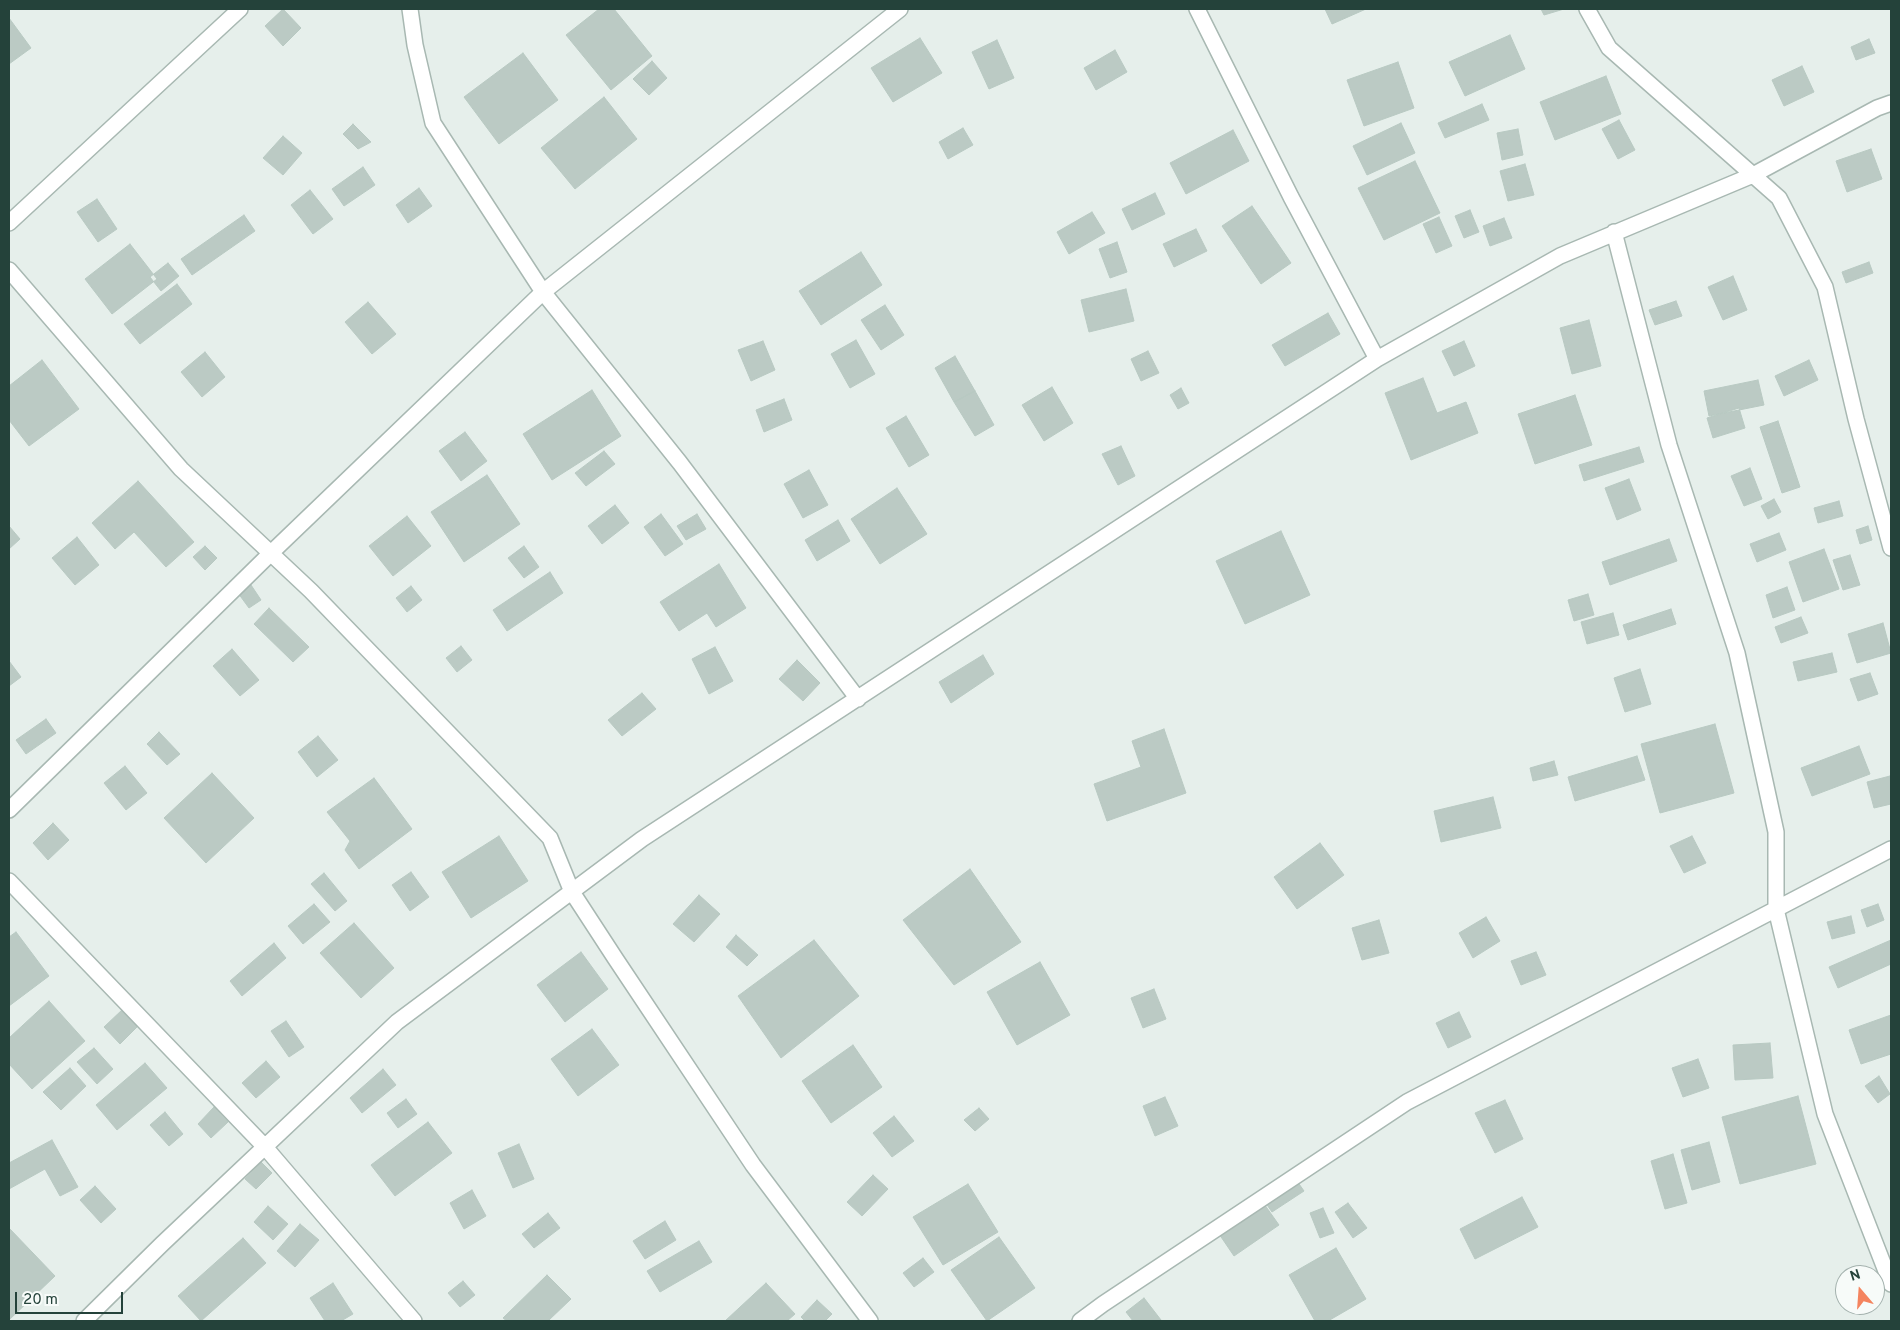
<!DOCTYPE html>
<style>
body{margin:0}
#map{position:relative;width:1900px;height:1330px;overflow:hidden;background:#e6efeb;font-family:Overpass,sans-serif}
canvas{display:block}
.frame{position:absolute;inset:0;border:10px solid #24423a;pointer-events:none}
.north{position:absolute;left:1835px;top:1265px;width:50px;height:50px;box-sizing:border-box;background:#f7fbf9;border:1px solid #a3b1ad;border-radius:50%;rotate:342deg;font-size:14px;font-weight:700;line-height:20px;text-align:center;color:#24423a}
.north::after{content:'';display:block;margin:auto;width:18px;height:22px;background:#f4845f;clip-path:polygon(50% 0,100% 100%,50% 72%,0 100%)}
.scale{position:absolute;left:15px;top:1292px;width:108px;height:22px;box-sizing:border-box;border:2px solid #24423a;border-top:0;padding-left:6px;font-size:15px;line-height:18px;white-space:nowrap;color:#24423a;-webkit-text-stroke:4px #f7fbf9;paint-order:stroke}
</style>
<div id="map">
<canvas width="1900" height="1330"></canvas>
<div class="frame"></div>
<div class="north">N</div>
<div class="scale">20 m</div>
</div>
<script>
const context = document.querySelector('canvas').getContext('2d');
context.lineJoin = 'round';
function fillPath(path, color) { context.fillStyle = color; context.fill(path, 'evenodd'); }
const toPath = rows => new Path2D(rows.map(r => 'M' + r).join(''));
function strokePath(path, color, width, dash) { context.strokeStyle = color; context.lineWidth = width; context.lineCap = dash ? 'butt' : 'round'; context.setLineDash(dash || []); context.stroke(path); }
const building = toPath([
 [283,9,301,28,283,46,265,26,283,9],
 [599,9,614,9,652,56,611,90,566,35,599,9],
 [1325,9,1366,9,1332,24,1325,9],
 [1541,9,1564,9,1544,15,1541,9],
 [9,18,31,48,9,64,9,18],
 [1510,35,1525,69,1465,96,1449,62,1510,35],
 [920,38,942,73,893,102,871,68,920,38],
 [1869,39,1875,53,1856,60,1851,47,1869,39],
 [997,40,1014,78,989,89,972,52,997,40],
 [1115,50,1127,72,1096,90,1084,68,1115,50],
 [523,53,558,100,499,144,464,97,523,53],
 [652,61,667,78,649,95,633,79,652,61],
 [1398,62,1414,108,1364,126,1347,80,1398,62],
 [1802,66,1814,92,1784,106,1772,80,1802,66],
 [1606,76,1621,114,1555,140,1540,102,1606,76],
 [604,97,637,139,575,189,541,148,604,97],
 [1482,104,1489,120,1445,138,1438,123,1482,104],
 [1619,120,1635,150,1618,159,1602,129,1619,120],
 [1401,123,1415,153,1367,175,1353,146,1401,123],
 [353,124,371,142,358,149,343,134,353,124],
 [963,128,973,145,948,159,939,142,963,128],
 [1518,129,1523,155,1502,160,1497,133,1518,129],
 [1233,130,1249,161,1186,194,1170,163,1233,130],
 [283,136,302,153,283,175,263,158,283,136],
 [1871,149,1882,179,1847,192,1836,161,1871,149],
 [1415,161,1440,213,1384,240,1358,188,1415,161],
 [1525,164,1534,195,1508,201,1500,171,1525,164],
 [363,167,375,185,344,206,332,189,363,167],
 [419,188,432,206,408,223,396,205,419,188],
 [310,190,333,219,313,234,291,205,310,190],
 [1155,193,1165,214,1132,230,1122,209,1155,193],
 [97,199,117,229,98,242,77,212,97,199],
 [1252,206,1291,263,1261,284,1222,226,1252,206],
 [1470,210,1479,232,1464,238,1455,216,1470,210],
 [1092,212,1105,233,1069,254,1057,232,1092,212],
 [244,215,255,231,192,275,181,259,244,215],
 [1439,217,1452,246,1436,253,1423,224,1439,217],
 [1504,218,1512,238,1490,246,1483,226,1504,218],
 [1196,229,1207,251,1174,267,1163,244,1196,229],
 [1117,242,1127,272,1110,278,1099,249,1117,242],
 [130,244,157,279,112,314,85,279,130,244],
 [861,252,882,285,821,325,799,291,861,252],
 [1869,262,1873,273,1846,283,1842,272,1869,262],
 [168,263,179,276,161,291,150,277,168,263],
 [1733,276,1747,310,1723,320,1708,287,1733,276],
 [177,284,192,304,140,344,124,324,177,284],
 [1126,289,1134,321,1089,332,1081,300,1126,289],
 [1676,301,1682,316,1655,325,1649,310,1676,301],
 [368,302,396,334,372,354,345,322,368,302],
 [885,305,904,335,881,350,861,320,885,305],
 [1328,313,1340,334,1285,366,1272,345,1328,313],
 [1589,320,1601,366,1572,374,1560,328,1589,320],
 [856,340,875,374,850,388,831,354,856,340],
 [763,341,775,370,751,381,738,350,763,341],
 [1464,341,1475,366,1454,376,1442,351,1464,341],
 [1148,351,1159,373,1141,381,1131,359,1148,351],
 [205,352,225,377,202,397,181,372,205,352],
 [955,356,975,391,954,402,935,368,955,356],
 [42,360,79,409,29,446,9,420,9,386,42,360],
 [1809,360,1818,380,1784,396,1775,376,1809,360],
 [1423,378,1437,413,1466,402,1478,433,1411,460,1385,393,1423,378],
 [1758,380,1764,405,1709,416,1704,391,1758,380],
 [1052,387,1073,423,1044,441,1022,405,1052,387],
 [1181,388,1189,403,1178,409,1170,395,1181,388],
 [592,390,621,436,552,480,523,434,592,390],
 [975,391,994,425,975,436,954,402,975,391],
 [1575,395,1592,445,1535,464,1518,414,1575,395],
 [784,399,792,420,764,432,756,410,784,399],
 [1739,408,1745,428,1713,438,1707,418,1739,408],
 [906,416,929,455,909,467,886,428,906,416],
 [1778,421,1800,487,1782,493,1760,427,1778,421],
 [465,432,487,461,461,481,439,451,465,432],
 [1121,446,1135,476,1118,485,1102,454,1121,446],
 [1639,447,1644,462,1584,481,1579,465,1639,447],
 [604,451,615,464,586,486,575,473,604,451],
 [1750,468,1762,499,1744,506,1731,476,1750,468],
 [809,470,828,505,803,518,784,484,809,470],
 [487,475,520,524,464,562,431,512,487,475],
 [1629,479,1641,510,1617,520,1605,488,1629,479],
 [138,481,194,542,166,567,134,532,115,549,92,523,138,481],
 [897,488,927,534,880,564,851,519,897,488],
 [1774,499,1781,512,1768,519,1761,506,1774,499],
 [1839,501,1843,516,1818,523,1814,508,1839,501],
 [615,505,629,523,602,544,588,526,615,505],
 [661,514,683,544,665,556,644,527,661,514],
 [697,514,706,529,686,540,677,526,697,514],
 [407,516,431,546,393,576,369,546,407,516],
 [838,520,850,541,817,561,805,540,838,520],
 [9,526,20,539,9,549,9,526],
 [1868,526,1872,540,1860,544,1856,530,1868,526],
 [1281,531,1310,595,1245,624,1216,561,1281,531],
 [1779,533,1786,550,1757,562,1750,544,1779,533],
 [77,537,99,565,75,585,52,558,77,537],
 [1669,539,1677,561,1610,585,1602,562,1669,539],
 [205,546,217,558,205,570,193,557,205,546],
 [524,546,539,567,524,578,508,558,524,546],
 [1824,549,1839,589,1803,602,1789,562,1824,549],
 [1850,555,1860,585,1843,590,1833,560,1850,555],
 [719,564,746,608,716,627,707,613,679,631,660,602,719,564],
 [550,572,563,593,507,631,493,610,550,572],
 [251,585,261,600,249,608,238,593,251,585],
 [411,586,422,600,407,612,396,598,411,586],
 [1787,587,1795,610,1773,618,1766,595,1787,587],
 [1588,594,1594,615,1574,621,1568,600,1588,594],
 [269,608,309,647,293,662,254,624,269,608],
 [1671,609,1676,624,1628,640,1623,625,1671,609],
 [1613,613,1619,635,1587,644,1581,622,1613,613],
 [1801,617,1808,633,1781,643,1775,627,1801,617],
 [1883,623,1891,653,1857,663,1848,634,1883,623],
 [461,646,472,660,457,672,446,658,461,646],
 [715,647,733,681,709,694,692,659,715,647],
 [232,649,259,680,240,696,213,666,232,649],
 [1832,653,1837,672,1798,681,1793,662,1832,653],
 [983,655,994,674,951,703,939,682,983,655],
 [797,660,820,683,803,701,779,679,797,660],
 [9,661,21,677,9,686,9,661],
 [1640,669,1651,704,1625,712,1614,678,1640,669],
 [1870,673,1878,694,1858,701,1850,679,1870,673],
 [642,693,656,709,622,736,608,720,642,693],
 [46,719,56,733,26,754,16,740,46,719],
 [1715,724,1734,793,1660,813,1641,744,1715,724],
 [1164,729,1186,793,1107,821,1094,784,1141,767,1132,741,1164,729],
 [159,732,180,754,167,765,147,744,159,732],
 [318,736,338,760,317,777,298,752,318,736],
 [1859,746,1870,774,1812,796,1801,768,1859,746],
 [1637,756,1645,780,1575,801,1568,777,1637,756],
 [1554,761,1558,775,1533,781,1530,768,1554,761],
 [125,766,147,793,126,810,104,783,125,766],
 [212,773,254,818,206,863,164,818,212,773],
 [1890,776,1891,804,1874,808,1867,782,1890,776],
 [374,778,412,829,359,869,345,850,350,841,327,812,374,778],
 [1493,797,1501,828,1441,842,1434,811,1493,797],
 [53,823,69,840,48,860,33,843,53,823],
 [499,836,528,881,471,918,442,872,499,836],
 [1692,836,1706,863,1684,873,1670,846,1692,836],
 [1320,843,1344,875,1297,909,1274,877,1320,843],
 [970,869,1021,942,954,985,903,920,970,869],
 [411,872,429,897,410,911,392,885,411,872],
 [324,873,347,901,335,911,311,884,324,873],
 [699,895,720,914,694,942,673,924,699,895],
 [314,904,330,922,303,944,288,926,314,904],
 [1878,904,1884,920,1867,927,1861,910,1878,904],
 [1851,916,1855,933,1832,939,1827,922,1851,916],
 [1486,917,1500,941,1473,958,1459,933,1486,917],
 [1379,920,1389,953,1362,960,1352,928,1379,920],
 [354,923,394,968,361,998,320,953,354,923],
 [16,932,49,976,9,1006,9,937,16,932],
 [736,935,758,955,747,966,726,947,736,935],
 [814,940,859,996,781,1058,738,996,814,940],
 [1891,940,1891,964,1838,988,1829,967,1891,940],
 [274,943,286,958,242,996,230,981,274,943],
 [581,952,608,989,565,1022,537,985,581,952],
 [1536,952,1546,975,1521,985,1511,961,1536,952],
 [1040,962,1070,1015,1017,1045,987,992,1040,962],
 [1154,989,1166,1019,1143,1028,1131,998,1154,989],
 [49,1001,85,1041,32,1089,9,1064,9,1038,49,1001],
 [123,1009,139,1025,120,1044,104,1027,123,1009],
 [1459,1012,1471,1037,1448,1048,1436,1023,1459,1012],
 [1891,1015,1891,1054,1861,1064,1849,1030,1891,1015],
 [286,1021,304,1047,289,1057,271,1031,286,1021],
 [592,1029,619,1065,578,1096,551,1059,592,1029],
 [1770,1043,1773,1078,1735,1080,1733,1045,1770,1043],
 [853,1045,882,1087,831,1123,802,1081,853,1045],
 [94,1048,113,1069,97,1084,77,1062,94,1048],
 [1698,1059,1709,1088,1683,1097,1672,1068,1698,1059],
 [266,1061,280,1077,256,1098,242,1083,266,1061],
 [145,1063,167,1088,117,1130,96,1105,145,1063],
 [70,1068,86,1086,61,1110,43,1092,70,1068],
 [383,1069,396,1085,362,1113,350,1098,383,1069],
 [1879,1076,1890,1094,1878,1103,1865,1086,1879,1076],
 [1798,1096,1816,1164,1740,1184,1722,1117,1798,1096],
 [1165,1097,1178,1126,1155,1136,1143,1106,1165,1097],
 [406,1099,417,1114,398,1128,387,1113,406,1099],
 [1505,1100,1523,1139,1495,1153,1475,1113,1505,1100],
 [214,1107,228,1122,211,1138,198,1124,214,1107],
 [979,1108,989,1119,975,1131,964,1120,979,1108],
 [165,1112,183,1134,169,1146,150,1125,165,1112],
 [894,1116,914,1141,892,1157,873,1133,894,1116],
 [428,1122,452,1153,395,1196,371,1165,428,1122],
 [52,1140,78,1187,60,1196,45,1169,9,1189,9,1163,52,1140],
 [1709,1142,1720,1182,1692,1190,1681,1150,1709,1142],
 [519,1144,534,1179,513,1188,498,1153,519,1144],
 [1673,1154,1687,1203,1665,1209,1651,1161,1673,1154],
 [261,1162,272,1173,256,1189,245,1179,261,1162],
 [873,1175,888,1189,862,1216,847,1202,873,1175],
 [1297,1181,1304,1191,1272,1212,1265,1202,1297,1181],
 [968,1184,998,1232,943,1265,913,1217,968,1184],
 [95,1186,116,1209,101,1223,80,1200,95,1186],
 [472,1190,486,1216,464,1229,450,1203,472,1190],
 [1522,1197,1538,1227,1475,1259,1460,1229,1522,1197],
 [1262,1201,1279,1225,1234,1256,1217,1231,1262,1201],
 [1348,1203,1367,1228,1353,1238,1335,1212,1348,1203],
 [268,1206,288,1224,273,1240,254,1222,268,1206],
 [1323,1208,1334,1233,1320,1238,1310,1213,1323,1208],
 [548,1213,560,1228,534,1248,522,1234,548,1213],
 [665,1221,676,1240,645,1259,633,1241,665,1221],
 [300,1224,319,1240,295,1267,277,1251,300,1224],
 [9,1228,55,1276,9,1320,9,1228],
 [999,1237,1035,1288,987,1321,951,1270,999,1237],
 [243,1238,266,1263,201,1321,178,1296,243,1238],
 [699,1241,712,1262,660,1292,647,1271,699,1241],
 [1336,1248,1366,1299,1328,1321,1315,1321,1289,1275,1336,1248],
 [923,1258,934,1272,914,1287,903,1273,923,1258],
 [547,1275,571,1299,548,1321,507,1321,503,1318,547,1275],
 [463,1281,475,1295,460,1307,448,1293,463,1281],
 [333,1283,353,1314,341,1321,325,1321,310,1298,333,1283],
 [766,1283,795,1314,787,1321,725,1321,766,1283],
 [1144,1298,1161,1320,1160,1321,1133,1321,1126,1312,1144,1298],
 [817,1300,832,1314,825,1321,805,1321,801,1317,817,1300]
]);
fillPath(building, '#bbcac4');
strokePath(building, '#b8c9c2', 1);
const street = toPath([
 [410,9,415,45,433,123,543,292,680,463,858,699],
 [1197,9,1291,197,1377,359],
 [1587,9,1609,48,1779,198,1825,287,1856,419,1891,548],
 [9,223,240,9],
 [1614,232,1669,445,1737,653,1776,832,1776,909,1825,1114,1891,1284],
 [9,270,181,469,311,591,550,838,572,892,615,958,753,1165,870,1321],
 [9,810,271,553,543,292,900,9],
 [9,881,265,1147,414,1321],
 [84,1321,162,1244,397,1022,642,839,1377,359,1560,256,1753,175,1877,108,1891,103],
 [1080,1321,1103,1304,1407,1102,1891,849]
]);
strokePath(street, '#a8b8b2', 18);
strokePath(street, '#fff', 15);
</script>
